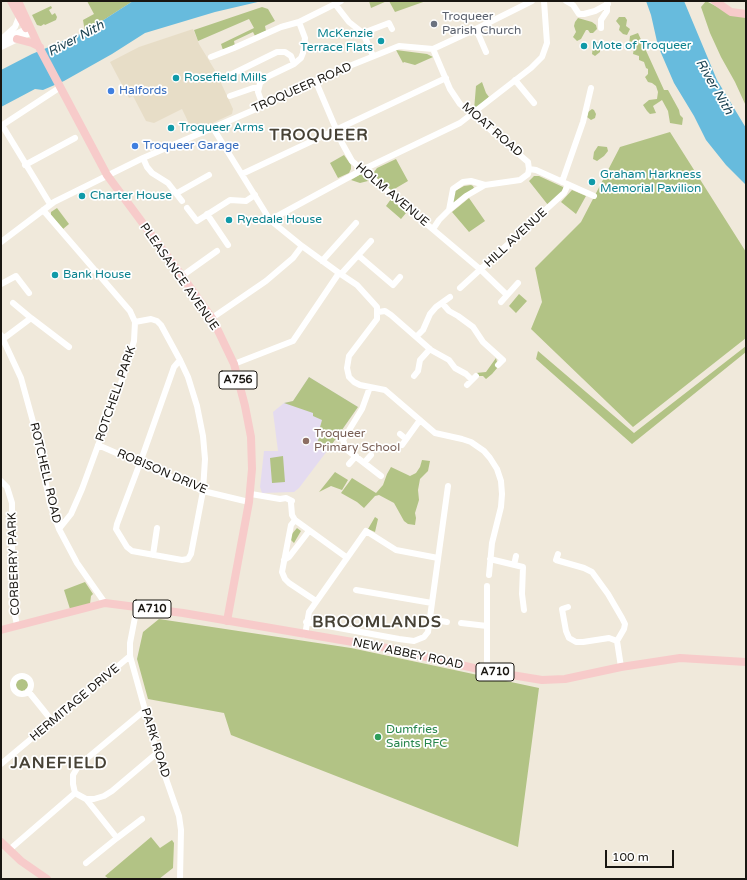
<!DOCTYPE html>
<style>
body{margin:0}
#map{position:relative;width:747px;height:880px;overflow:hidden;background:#f0e9db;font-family:"Varela Round",sans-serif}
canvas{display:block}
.frame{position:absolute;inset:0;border:2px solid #191611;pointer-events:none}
.scale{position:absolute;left:605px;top:850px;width:69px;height:18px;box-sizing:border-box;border:2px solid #191611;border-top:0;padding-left:5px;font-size:12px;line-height:14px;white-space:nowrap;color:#191611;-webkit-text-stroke:3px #fff;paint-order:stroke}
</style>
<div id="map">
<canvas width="747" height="880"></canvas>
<div class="frame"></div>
<div class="scale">100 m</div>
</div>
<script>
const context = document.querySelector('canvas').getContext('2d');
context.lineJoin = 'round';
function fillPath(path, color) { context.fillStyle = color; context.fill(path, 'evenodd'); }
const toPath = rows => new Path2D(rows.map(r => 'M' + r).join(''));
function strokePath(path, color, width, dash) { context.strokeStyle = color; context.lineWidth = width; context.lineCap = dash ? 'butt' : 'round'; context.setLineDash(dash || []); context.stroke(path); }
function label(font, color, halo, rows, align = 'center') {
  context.font = font + ' "Varela Round",sans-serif'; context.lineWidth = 3.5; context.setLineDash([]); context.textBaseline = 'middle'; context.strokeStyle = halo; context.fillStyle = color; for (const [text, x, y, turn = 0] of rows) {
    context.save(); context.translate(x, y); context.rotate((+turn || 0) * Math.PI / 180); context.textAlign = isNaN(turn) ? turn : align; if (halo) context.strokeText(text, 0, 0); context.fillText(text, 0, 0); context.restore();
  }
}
fillPath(toPath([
 [193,29,199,44,216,72,233,109,232,114,193,132,182,109,154,123,146,121,133,96,129,98,110,62,139,47]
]), '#e7ddc7');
fillPath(toPath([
 [309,377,358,407,330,447,299,488,294,492,262,493,260,487,264,451,278,451,273,412,284,403,293,401]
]), '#e4dbf0');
fillPath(toPath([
 [87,1,133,1,85,32,83,20,94,14],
 [369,1,387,1,371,8],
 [389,1,426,1,395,12],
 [706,1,729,13,746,17,746,106,735,82,721,57,710,33,701,7],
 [51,6,52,8,49,10,52,15,55,13,57,17,56,20,45,25,44,24,41,26,37,25,32,15],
 [262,7,268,9,275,21,265,26,266,31,255,36,253,32,234,41,235,46,223,50,221,44,254,28,249,19,198,41,194,30],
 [619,17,625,17,627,20,626,26,630,29,627,35,623,34,619,30,620,26,616,21],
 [578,18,592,22,596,25,597,29,593,33,590,33,588,30,586,30,581,39,577,41,573,37,576,32,574,26,575,22],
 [638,33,664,90,668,90,679,110,680,115,683,118,682,125,670,123,668,111,662,100,653,106,656,113,650,114,647,111,643,105,649,100,657,99,658,92,656,86,652,83,648,82,645,77,648,74,648,69,646,68,644,62,639,60,639,56,633,54,634,48,629,45,630,36],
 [598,42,601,43,600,49,600,52,595,56,592,54,593,46,595,43],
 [396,50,427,54,433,57,415,65,404,62,403,63],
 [482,82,486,93,489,97,474,110,476,86],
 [592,109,594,110,596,114,595,118,591,120,587,117,588,112],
 [670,132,746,252,746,338,633,427,531,329,542,302,535,268,581,222,620,147],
 [598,146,607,147,608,151,604,156,597,161,593,159,594,152],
 [344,155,351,165,351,169,349,173,338,178,330,163],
 [396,159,408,181,391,191,375,178,374,172,377,168],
 [361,174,368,181,360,183,351,180],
 [534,176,539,176,563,187,564,191,548,205,529,181],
 [471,185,473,186,474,188,453,204,453,199,455,191,464,186],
 [572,190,586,196,576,214,561,202],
 [469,198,485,221,469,232,452,212],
 [391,199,406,213,401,219,386,206],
 [57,208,69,224,63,229,51,215,51,212],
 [519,294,527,301,516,313,509,306],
 [746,346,746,352,632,444,536,359,538,351,634,433],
 [496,358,497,362,496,365,498,367,492,374,486,379,483,376,478,376,476,373,486,372],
 [309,377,358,407,330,447,317,443,321,432,319,431,322,420,313,416,313,413,284,403,293,401],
 [283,456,285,482,272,483,270,458],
 [422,460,430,461,428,471,420,479,418,490,419,500,415,513,416,518,415,525,408,524,404,521,394,503,379,495,375,496,364,508,357,502,341,493,352,478,376,493,383,485,387,474,391,467,410,476,416,473,420,467],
 [335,472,348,480,342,490,331,486,319,492],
 [375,517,378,519,375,532,368,529],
 [297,528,301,531,294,543,291,540,291,535],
 [85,582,93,594,91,596,90,604,70,609,64,590],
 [159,619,351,648,539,688,518,847,231,735,224,713,148,699,137,659,143,632],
 '16 685a6 6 0 1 1 12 0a6 6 0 1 1-12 0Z',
 [151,837,160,848,172,840,174,843,173,868,159,879,109,879,105,876]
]), '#b2c385');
fillPath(toPath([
 [133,1,262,1,215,12,145,33,112,54,64,81,43,90,35,89,1,107,1,70,32,54,85,32],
 [646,1,684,1,717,80,746,128,746,185,726,165,706,140,694,116,674,83,658,46,651,15]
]), '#67bbdd');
strokePath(toPath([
 [566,1,573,5,579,14,584,14,595,11,608,4],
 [335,4,349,22,363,33],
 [601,28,601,20,607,11,607,3],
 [476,29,486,52],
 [4,37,15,27,19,17],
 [1,41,22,31,30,32],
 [1,47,32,32],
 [433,49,450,89,460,104,528,162,529,169,536,170,594,196],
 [373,56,363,33,389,23,392,29],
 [211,57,234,48,281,27,299,22,341,1],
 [222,79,277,52,285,52,291,56,294,64],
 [515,80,534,103],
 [316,82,342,143,352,161,481,270,507,295],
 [230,96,253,88,258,88],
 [263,106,258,92,260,83,269,76,294,64,301,58,303,53,305,38,299,22],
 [2,125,50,204],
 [1,126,59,88],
 [213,128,270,220,302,246,339,273,357,285,377,307,377,319,349,356,347,368,349,377,354,382,360,385,385,390,435,433,462,439,471,442,484,451,490,458,497,469,501,481,502,494,501,507,492,543,489,575],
 [143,158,147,167,152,173,168,183,182,201],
 [25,165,75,138],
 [242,174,446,78],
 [562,182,583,122,591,88],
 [177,193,209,175],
 [187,208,197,221,230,200,246,201,255,195],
 [43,210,130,311,135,322,134,341,122,380,82,489,71,514,59,529],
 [449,210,453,189,463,182,471,181,485,185],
 [207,214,228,245],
 [270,220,362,170,460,123,531,68,542,57,547,43,544,1],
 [433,229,439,220,449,210,466,196,485,185,520,180,528,174,529,169],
 [1,242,54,202,143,158,263,106,332,73,399,46,433,49,476,29,532,1],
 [359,256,393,285,400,277],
 [322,261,356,223],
 [341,274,371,241],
 [182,276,217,251],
 [1,284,16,276,29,293],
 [460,288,564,193,568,185],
 [501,302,518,283],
 [442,303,449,311,458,316,473,327,483,342,503,360,498,365],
 [378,312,385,311,391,315,431,350,449,360,455,368,466,374,472,380],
 [31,318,69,347],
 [212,318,266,281,293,258,302,246],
 [135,322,151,319,157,321,161,325,180,360,188,377,197,406,203,436,205,459,203,491,191,554,188,559,182,560,132,551,127,547,116,529,117,524,140,463,174,367,180,360],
 [1,335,21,378,35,429,50,504,59,529,77,563,105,603],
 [416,337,423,330,430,314,436,307,450,297],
 [3,339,31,318,13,303],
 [234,364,293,341,339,273],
 [414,376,418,371,420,360,430,349],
 [467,385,476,376],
 [370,387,362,409,343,440,346,449,381,476],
 [400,434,406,439],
 [98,445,203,491,249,502],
 [402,445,420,420],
 [364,463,371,455],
 [349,464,356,456],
 [1,481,7,487,12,503,12,551,16,582,15,591,13,601,14,611,17,625],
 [251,494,280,499,286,498,292,501,291,503,292,515,295,520],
 [295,520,291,525,282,572,285,579,289,583,316,601],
 [295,520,346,557],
 [558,554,556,560,584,568,592,572,608,594,622,618,625,624,624,629,617,641,621,667],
 [153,555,157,528],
 [490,559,523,567,522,594,524,610],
 [284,560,289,557,309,531],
 [514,565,516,556],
 [356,590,432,603],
 [137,607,130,643,130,656,157,753,179,816,181,830,180,879],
 [568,607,562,609,566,631,569,638,576,642,583,642,609,638,617,641],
 [430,619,447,622],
 [306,622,399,639,414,641,424,637,428,632,448,486],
 [461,623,487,626],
 [305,635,309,612,366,531,396,550,438,558],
 [487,671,487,586],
 '13 685a9 9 0 1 1 18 0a9 9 0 1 1-18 0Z',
 [28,691,53,722],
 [1,764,130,656],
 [75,793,73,784,73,775,79,765,145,710],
 [75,793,86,799,94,799,104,796,112,791,157,753],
 [86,799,117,838,142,819],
 [9,850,75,793],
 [86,863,117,838]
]), '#fff', 6);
strokePath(toPath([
 [11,1,26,28],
 [18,1,40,49,107,175,182,276,212,318,234,364,245,406,251,437,252,469,249,502,227,621],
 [715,1,731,12,746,14],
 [17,39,32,43,40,47],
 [1,630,105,603,183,613,382,647,487,671,542,680,565,679,621,667,680,658,746,662],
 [1,842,21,861,47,879]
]), '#f7cbca', 8);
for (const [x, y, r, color] of [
 [434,24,4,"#6b7280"],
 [381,41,4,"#0f9aa8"],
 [584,46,4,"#0f9aa8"],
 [176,78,4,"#0f9aa8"],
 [111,91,4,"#3f7fe0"],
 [171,128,4,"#0f9aa8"],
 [135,146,4,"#3f7fe0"],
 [592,182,4,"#0f9aa8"],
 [82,196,4,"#0f9aa8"],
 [229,220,4,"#0f9aa8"],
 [55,275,4,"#0f9aa8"],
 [306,441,4,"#8d6e63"],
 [378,737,4,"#2e9e5b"]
]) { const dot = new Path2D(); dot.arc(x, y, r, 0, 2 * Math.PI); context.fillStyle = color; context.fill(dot); strokePath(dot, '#fff', 1.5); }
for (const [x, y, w] of [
 [238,380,38],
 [152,609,38],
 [495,672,38]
]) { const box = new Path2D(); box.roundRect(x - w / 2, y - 9, w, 18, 3); context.fillStyle = '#fff'; context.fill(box); strokePath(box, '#191611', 1); }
label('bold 11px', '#191611', null, [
 ["A756",238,380],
 ["A710",152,609],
 ["A710",495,672]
]);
label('12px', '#5b616d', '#fff', [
 ["Troqueer",442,17],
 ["Parish Church",442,31]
], 'left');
label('12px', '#0d838f', '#fff', [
 ["McKenzie",373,34,"right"],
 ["Terrace Flats",373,48,"right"],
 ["Mote of Troqueer",592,46],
 ["Rosefield Mills",184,78],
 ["Troqueer Arms",179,128],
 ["Graham Harkness",600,175],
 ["Memorial Pavilion",600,189],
 ["Charter House",90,196],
 ["Ryedale House",237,220],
 ["Bank House",63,275]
], 'left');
label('12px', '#191611', '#fff', [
 ["TROQUEER ROAD",302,88,-24],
 ["MOAT ROAD",492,130,41],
 ["HOLM AVENUE",392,195,40],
 ["HILL AVENUE",516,238,-43],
 ["PLEASANCE AVENUE",179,277,55],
 ["ROTCHELL PARK",116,394,-71],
 ["ROBISON DRIVE",162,472,23],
 ["ROTCHELL ROAD",45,473,77],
 ["CORBERRY PARK",14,564,-92],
 ["NEW ABBEY ROAD",408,654,12],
 ["HERMITAGE DRIVE",75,703,-40],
 ["PARK ROAD",155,743,73]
]);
label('12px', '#366cbe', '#fff', [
 ["Halfords",119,91],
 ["Troqueer Garage",143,146]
], 'left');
label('12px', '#785e54', '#fff', [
 ["Troqueer",314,434],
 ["Primary School",314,448]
], 'left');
label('12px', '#27864d', '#fff', [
 ["Dumfries",386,730],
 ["Saints RFC",386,744]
], 'left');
label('italic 13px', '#1e4453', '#fff', [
 ["River Nith",76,39,-28],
 ["River Nith",714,87,60]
]);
context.letterSpacing = '1px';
label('bold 16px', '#474236', '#fff', [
 ["TROQUEER",319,136],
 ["BROOMLANDS",377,623],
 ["JANEFIELD",59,764]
]);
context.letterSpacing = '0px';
</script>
